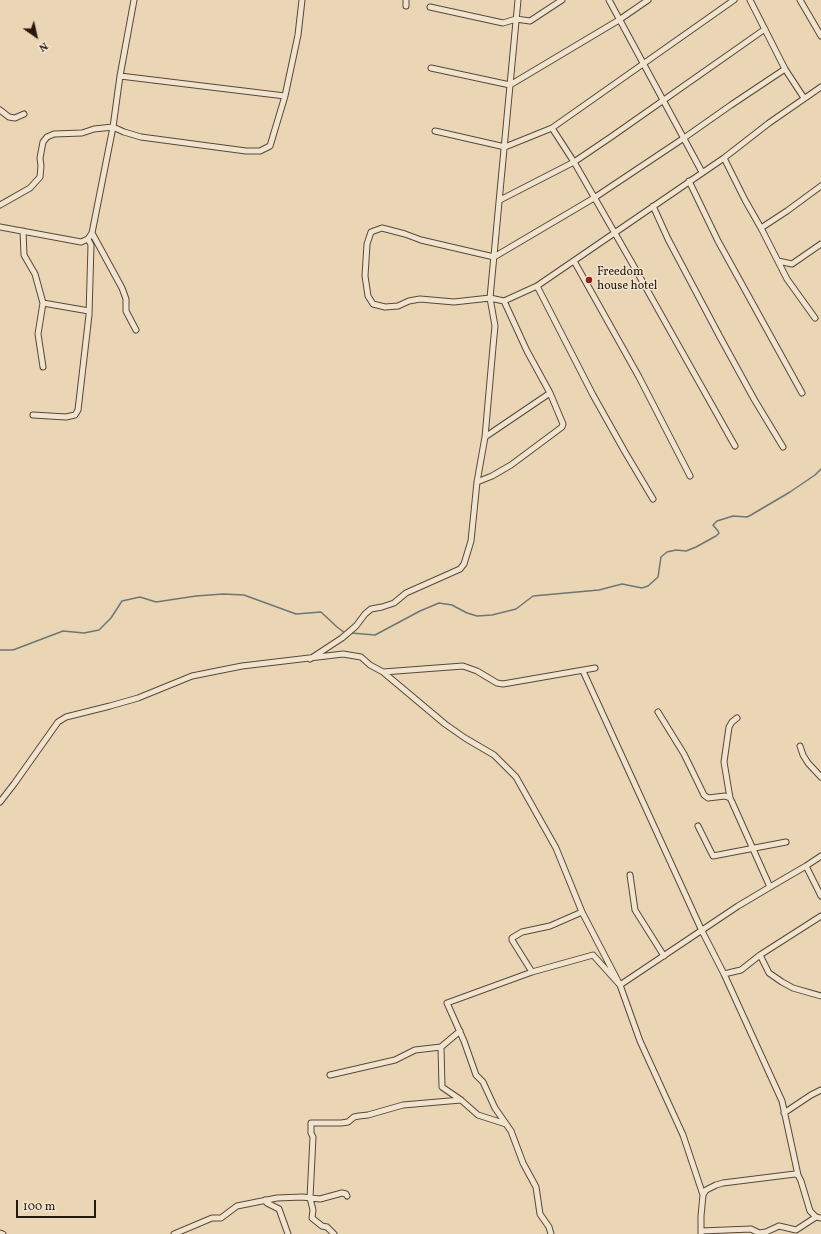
<!DOCTYPE html>
<style>
body{margin:0}
#map{position:relative;width:821px;height:1234px;overflow:hidden;background:#ead6b5;font-family:Vollkorn,serif}
canvas{display:block}
.north{position:absolute;left:16px;top:16px;width:40px;height:40px;-webkit-text-stroke:3px #f1e4cf;paint-order:stroke;rotate:146deg;font-size:11px;font-weight:700;line-height:16px;text-align:center;color:#27180e}
.north::after{content:'';display:block;margin:auto;width:14px;height:18px;background:#27180e;clip-path:polygon(50% 0,100% 100%,50% 72%,0 100%)}
.scale{position:absolute;left:16px;top:1200px;width:80px;height:18px;box-sizing:border-box;border:2px solid #27180e;border-top:0;padding-left:5px;font-size:12px;line-height:14px;white-space:nowrap;color:#27180e;-webkit-text-stroke:3px #f1e4cf;paint-order:stroke}
</style>
<div id="map">
<canvas width="821" height="1234"></canvas>
<div class="north">N</div>
<div class="scale">100 m</div>
</div>
<script>
const context = document.querySelector('canvas').getContext('2d');
context.lineJoin = 'round';
const toPath = rows => new Path2D(rows.map(r => 'M' + r).join(''));
function strokePath(path, color, width, dash) { context.strokeStyle = color; context.lineWidth = width; context.lineCap = dash ? 'butt' : 'round'; context.setLineDash(dash || []); context.stroke(path); }
function label(font, color, halo, rows, align = 'center') {
  context.font = font + ' Vollkorn,serif'; context.lineWidth = 3; context.setLineDash([]); context.textBaseline = 'middle'; context.strokeStyle = halo; context.fillStyle = color; for (const [text, x, y, turn = 0] of rows) {
    context.save(); context.translate(x, y); context.rotate((+turn || 0) * Math.PI / 180); context.textAlign = isNaN(turn) ? turn : align; if (halo) context.strokeText(text, 0, 0); context.fillText(text, 0, 0); context.restore();
  }
}
strokePath(toPath([
 [351,633,375,635,420,611,439,603,452,605,467,613,477,616,492,615,516,609,533,596,599,590,622,584,642,588,648,586,658,577,661,557,667,552,676,550,686,551,696,547,716,536,719,533,718,531,713,525,717,521,733,516,747,517,751,515,790,492,815,475,821,469],
 [0,650,13,650,63,631,84,633,99,630,111,618,122,601,140,597,156,602,196,596,223,594,244,595,296,614,321,612,337,627,345,633]
]), '#6d7773', 1.5);
const minor = toPath([
 [609,0,702,172],
 [750,0,785,69,804,98],
 [800,0,821,36],
 [406,6,406,0],
 [430,7,503,23,516,19,530,21,562,0],
 [431,68,510,85,619,20,648,0],
 [785,69,731,105,684,138,594,198,494,257,421,240,405,234,382,228,371,232,367,244,365,276,368,296,373,304,385,307,398,306,409,301,420,299,454,302,490,298,504,301,537,286,724,158,769,123,821,87],
 [120,76,285,96],
 [0,110,9,117,15,118,24,114],
 [552,128,574,162,632,263,735,446],
 [435,131,505,147,552,128,734,0],
 [724,158,745,200,761,228,787,279,815,318],
 [689,181,718,241,802,393],
 [500,200,574,162,611,137,765,29],
 [0,205,30,188,40,177,41,166,40,158,43,142,47,137,54,134,82,133,94,129,113,127,124,132,141,137,246,151,260,151,270,146,285,96,298,35,302,0],
 [653,206,668,239,720,337,754,399,783,447],
 [0,227,81,242,88,239,92,233,113,127,120,76,134,0],
 [761,228,787,211,821,186],
 [23,231,24,255,35,274,43,303,89,311],
 [92,233,122,288,126,299,126,311,136,330],
 [574,261,639,377,690,476],
 [778,261,792,264,821,244],
 [537,286,593,395,625,452,653,499],
 [43,303,38,334,43,367],
 [33,415,66,417,75,415,78,410,89,315,91,245,88,239],
 [485,437,550,393],
 [477,482,492,476,511,465,558,430,562,427,563,424,550,393,527,351,504,301],
 [310,659,342,638,356,626,365,614,371,609,382,607,394,603,406,593,460,569,464,564,471,541,477,482,485,437,493,347,495,326,490,298,518,0],
 [583,671,702,931,724,974,782,1101,798,1175],
 [383,672,445,724,465,738,494,755,516,777,556,848,582,912,620,985,640,1041,683,1135,703,1195],
 [800,746,803,755,808,763,821,777],
 [730,798,724,762,729,727,732,722,737,718],
 [0,802,14,784,58,722,66,717,110,706,138,698,192,676,242,666,343,654,361,657,370,665,383,672,463,666,477,671,497,683,503,684,595,668],
 [698,826,713,856,786,842],
 [806,866,821,896],
 [630,875,635,910,664,956],
 [770,887,806,866,821,856],
 [821,916,760,955,769,973,782,982,793,988,821,996],
 [532,972,512,940,512,938,522,932,550,926,582,912],
 [724,974,741,970,760,955],
 [460,1031,441,1047,442,1087,461,1100],
 [330,1075,395,1060,415,1050,441,1047],
 [784,1113,811,1095,821,1090],
 [265,1200,267,1203,279,1209,288,1234],
 [701,1231,751,1229,759,1233,766,1232,779,1226,796,1230,816,1217],
 [0,1233,3,1234],
 [174,1234,212,1218,221,1218,237,1206,277,1198,302,1197,320,1199,342,1193,346,1194,347,1196],
 [334,1234,327,1227,322,1226,312,1218,313,1210,310,1198,313,1137,311,1133,311,1123,341,1123,348,1122,354,1117,359,1116,368,1115,403,1105,461,1100,478,1115,506,1124],
 [551,1234,549,1227,540,1214,536,1187,523,1163,511,1131,495,1108,483,1082,476,1075,464,1041,447,1003,532,972,593,955,620,985,738,906,770,887,732,802,730,798,725,796,708,798,704,795,684,754,658,712],
 [701,1234,701,1216,703,1195,706,1190,716,1185,723,1183,795,1174,798,1175,801,1181,810,1211,816,1217,821,1218]
]);
strokePath(minor, '#584838', 7);
strokePath(minor, '#f1e4cf', 5);
for (const [x, y, r, color] of [
 [589,280,4,"#8f2418"]
]) { const dot = new Path2D(); dot.arc(x, y, r, 0, 2 * Math.PI); context.fillStyle = color; context.fill(dot); strokePath(dot, '#f1e4cf', 1.5); }
label('12px', '#27180e', '#f1e4cf', [
 ["Freedom",597,273],
 ["house hotel",597,287]
], 'left');
</script>
